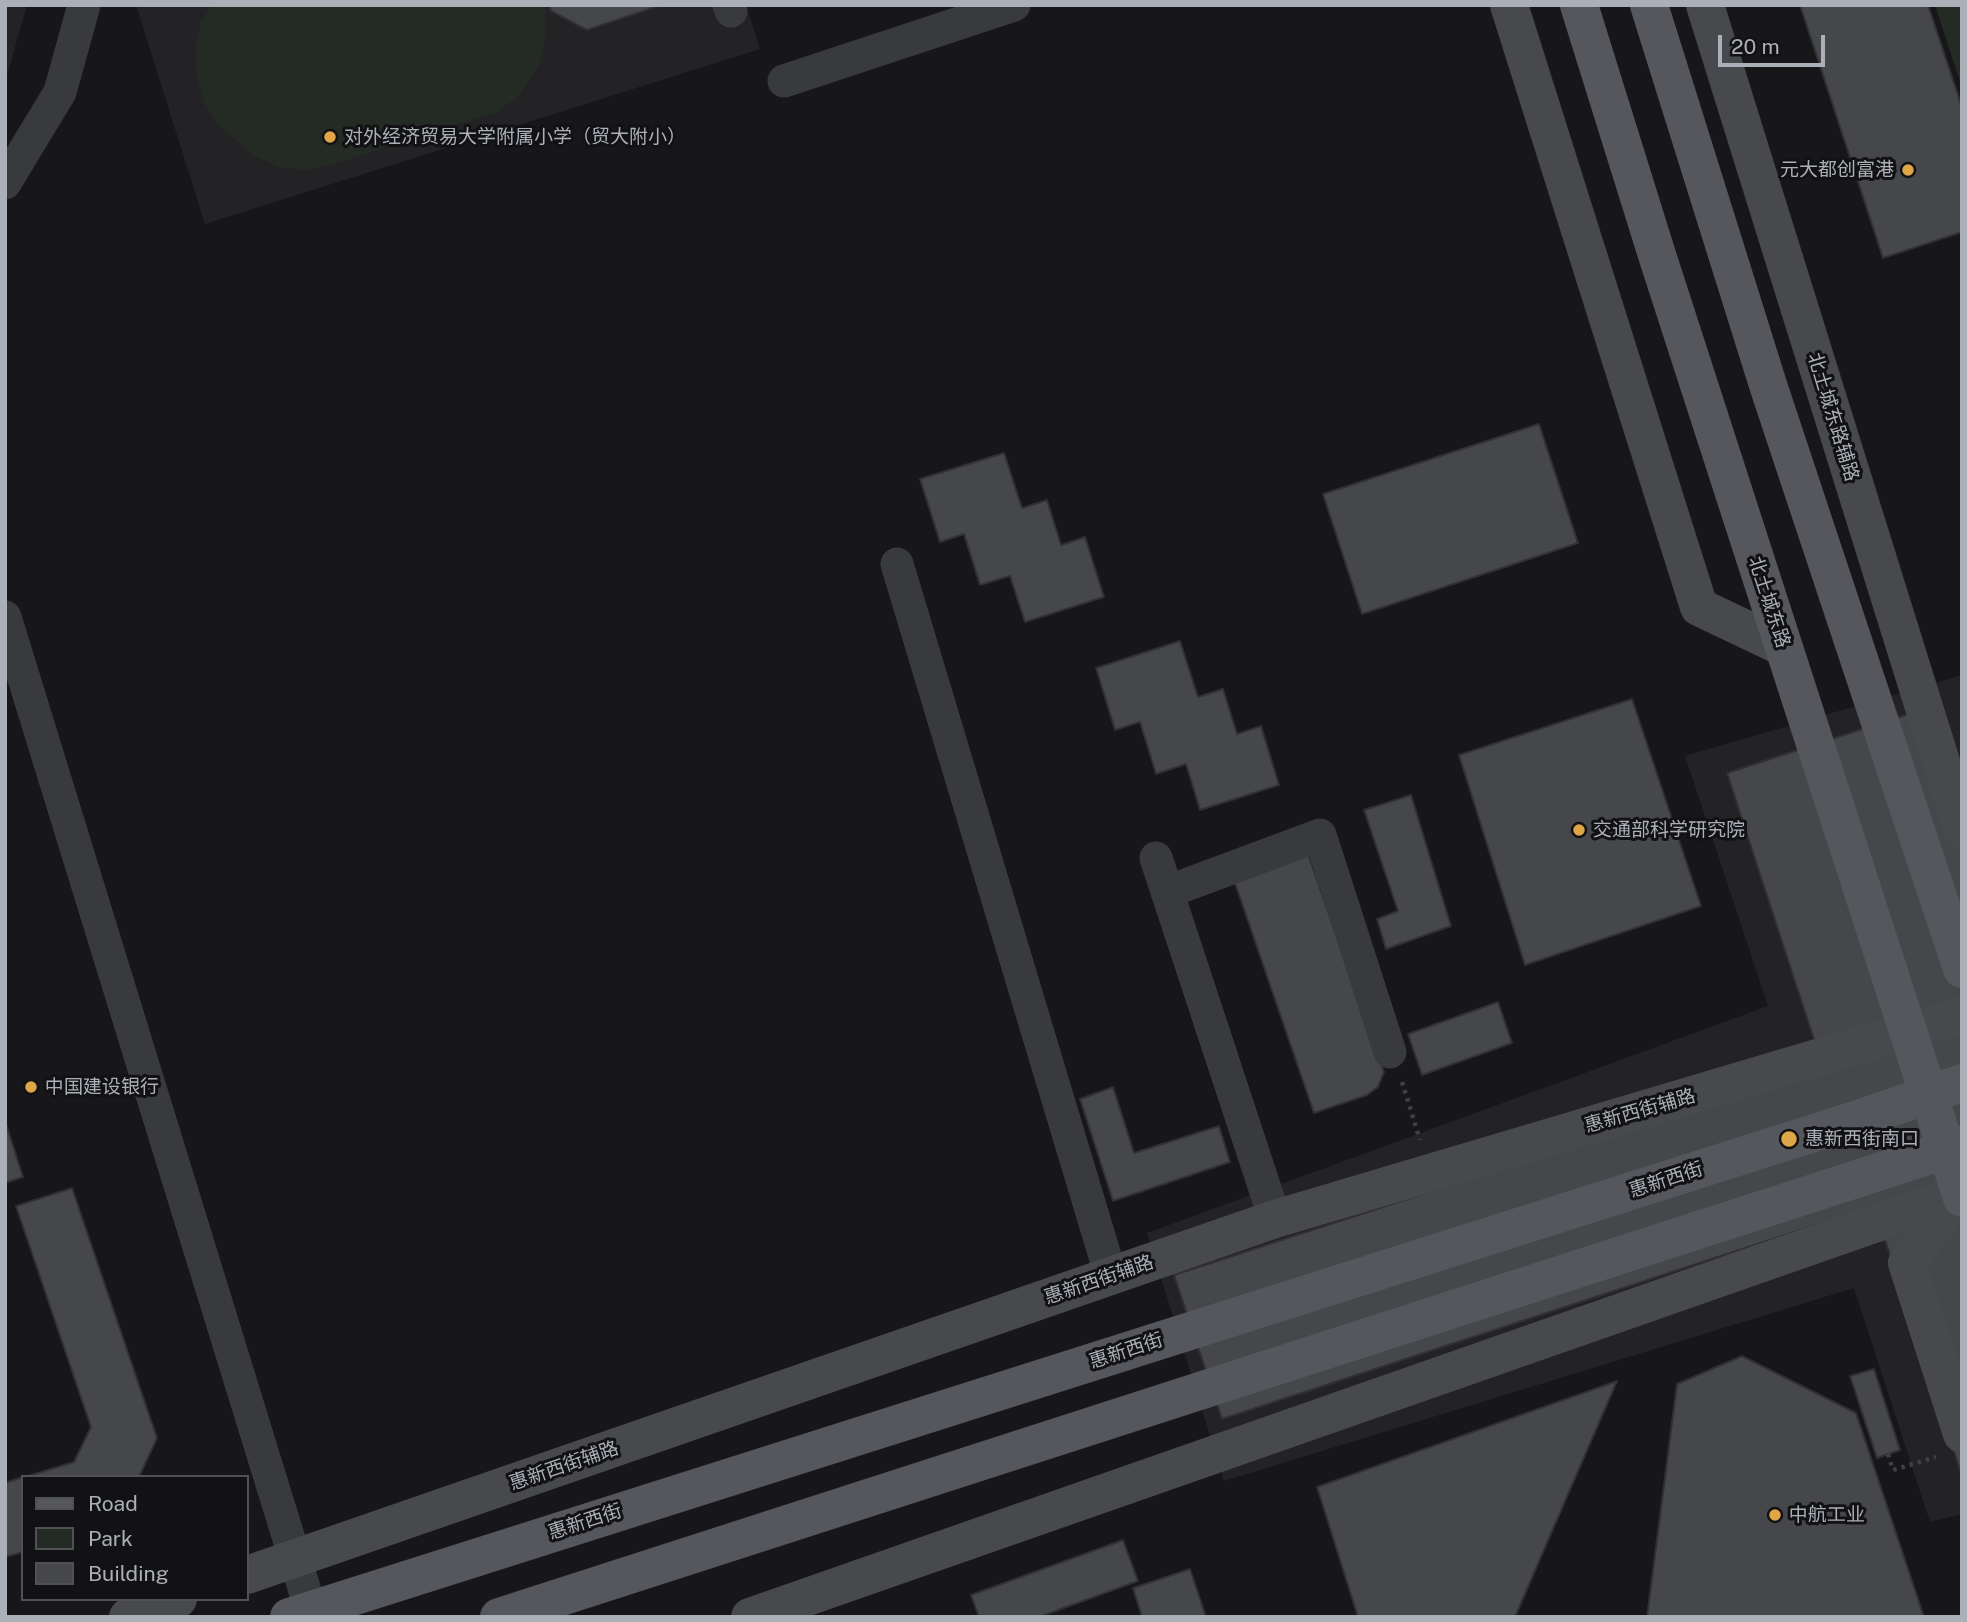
<!DOCTYPE html>
<meta charset="utf-8">
<style>
body{margin:0}
#map{position:relative;width:1967px;height:1622px;overflow:hidden;background:#171719;font-family:"Public Sans",sans-serif}
canvas{display:block}
.frame{position:absolute;inset:0;border:7px solid #abafb7;pointer-events:none}
.legend{position:absolute;left:21px;top:1475px;width:228px;height:126px;box-sizing:border-box;background:#121214;border:2px solid #4f5155;margin:0;padding:9px 12px;list-style:none;font-size:21px;color:#abafb7}
.legend li{display:flex;align-items:center;gap:14px;height:35px}
.legend b{width:35px;border:2px solid #4f5155}
.scale{position:absolute;left:1718px;top:35px;width:107px;height:32px;box-sizing:border-box;border:4px solid #abafb7;border-top:0;padding-left:9px;font-size:21px;line-height:24px;white-space:nowrap;color:#abafb7;-webkit-text-stroke:5px #121214;paint-order:stroke}
</style>
<div id="map">
<canvas width="1967" height="1622"></canvas>
<div class="frame"></div>
<ul class="legend">
<li><b style="height:9px;background:#55575c"></b>Road</li>
<li><b style="height:19px;background:#242a24"></b>Park</li>
<li><b style="height:19px;background:#46474b"></b>Building</li>
</ul>
<div class="scale">20 m</div>
</div>
<script>
const context = document.querySelector('canvas').getContext('2d');
context.lineJoin = 'round';
function fillPath(path, color) { context.fillStyle = color; context.fill(path, 'evenodd'); }
const toPath = rows => new Path2D(rows.map(r => 'M' + r).join(''));
function strokePath(path, color, width, dash) { context.strokeStyle = color; context.lineWidth = width; context.lineCap = dash ? 'butt' : 'round'; context.setLineDash(dash || []); context.stroke(path); }
function label(font, color, halo, rows, align = 'center') {
  context.font = font + ' "Public Sans","Noto Sans SC",sans-serif'; context.lineWidth = 6; context.setLineDash([]); context.textBaseline = 'middle'; context.strokeStyle = halo; context.fillStyle = color; for (const [text, x, y, turn = 0] of rows) {
    context.save(); context.translate(x, y); context.rotate((+turn || 0) * Math.PI / 180); context.textAlign = isNaN(turn) ? turn : align; if (halo) context.strokeText(text, 0, 0); context.fillText(text, 0, 0); context.restore();
  }
}
fillPath(toPath([
 [5,5,27,5,5,83],
 [136,5,746,5,760,49,205,224],
 [1962,675,1962,1514,1930,1522,1854,1288,1224,1481,1147,1233,1768,1006,1685,756]
]), '#232326');
fillPath(toPath([
 [212,5,545,5,546,35,540,64,519,96,497,112,328,166,304,170,278,167,253,155,218,124,204,103,196,74,196,46,200,23],
 [1935,5,1962,5,1962,88]
]), '#242a24');
const building = toPath([
 [549,5,661,5,587,30,551,11,549,5],
 [1800,5,1928,5,1962,107,1962,232,1883,258,1800,5],
 [1539,424,1578,543,1362,614,1323,494,1539,424],
 [1004,453,1022,508,1047,500,1061,545,1085,537,1104,597,1025,622,1010,576,980,585,964,534,940,542,920,479,1004,453],
 [1180,641,1198,697,1223,689,1237,734,1261,726,1279,785,1200,810,1186,764,1156,774,1140,722,1115,730,1096,668,1180,641],
 [1632,699,1701,906,1525,965,1459,755,1632,699],
 [1918,711,1962,845,1962,1476,1874,1206,1222,1419,1174,1275,1822,1064,1727,773,1918,711],
 [1411,795,1451,926,1386,949,1377,919,1398,911,1364,810,1411,795],
 [1307,851,1384,1072,1378,1087,1367,1095,1314,1113,1233,877,1307,851],
 [1498,1002,1512,1043,1422,1075,1408,1034,1498,1002],
 [1113,1087,1134,1153,1219,1126,1230,1162,1113,1201,1080,1099,1113,1087],
 [5,1121,23,1177,5,1183,5,1121],
 [72,1188,157,1438,139,1477,25,1477,74,1462,91,1427,16,1206,72,1188],
 [1742,1356,1856,1413,1924,1617,1647,1617,1677,1384,1742,1356],
 [1874,1369,1900,1450,1877,1458,1850,1376,1874,1369],
 [1617,1381,1515,1617,1358,1617,1317,1487,1617,1381],
 [23,1477,23,1552,5,1557,5,1483,23,1477],
 [1123,1540,1138,1581,1039,1617,979,1617,971,1595,1123,1540],
 [1190,1569,1206,1617,1142,1617,1133,1588,1190,1569]
]);
fillPath(building, '#46474b');
strokePath(building, '#313135', 2);
strokePath(toPath([
 [1402,1082,1420,1140],
 [1888,1454,1893,1470,1936,1457]
]), '#3f4044', 4.5, [3.5, 5]);
strokePath(toPath([
 [729,5,731,11],
 [784,81,1014,5],
 [5,183,60,92,84,5],
 [897,564,1111,1276],
 [5,617,313,1617],
 [1156,858,1275,1219],
 [1167,892,1320,835,1390,1052]
]), '#393a3d', 33);
strokePath(toPath([
 [1509,5,1699,607,1783,647],
 [1705,5,1962,829],
 [1960,1193,1907,1263,1962,1434],
 [247,1575,1275,1219,1962,1015],
 [128,1617,178,1599],
 [750,1617,1962,1193]
]), '#47494d', 38);
strokePath(toPath([
 [1579,5,1657,255,1962,1198],
 [1649,5,1769,388,1962,969],
 [289,1617,1861,1118,1962,1083],
 [499,1617,1962,1145]
]), '#55575c', 38);
for (const [x, y, r, color] of [
 [330,137,7,"#dfa648"],
 [1908,170,7,"#dfa648"],
 [1579,830,7,"#dfa648"],
 [31,1087,7,"#dfa648"],
 [1789,1139,9,"#dfa648"],
 [1775,1515,7,"#dfa648"]
]) { const dot = new Path2D(); dot.arc(x, y, r, 0, 2 * Math.PI); context.fillStyle = color; context.fill(dot); strokePath(dot, '#121214', 2.5); }
label('19px', '#abafb7', '#121214', [
 ["对外经济贸易大学附属小学（贸大附小）",344,137],
 ["元大都创富港",1894,170,"right"],
 ["交通部科学研究院",1593,830],
 ["中国建设银行",45,1087],
 ["惠新西街南口",1805,1139],
 ["中航工业",1789,1515]
], 'left');
label('19px', '#abafb7', '#121214', [
 ["北土城东路辅路",1833,417,73],
 ["北土城东路",1769,602,72],
 ["惠新西街辅路",1640,1111,-16],
 ["惠新西街",1666,1180,-18],
 ["惠新西街辅路",1099,1280,-19],
 ["惠新西街",1126,1351,-18],
 ["惠新西街辅路",564,1466,-19],
 ["惠新西街",585,1522,-18]
]);
</script>
